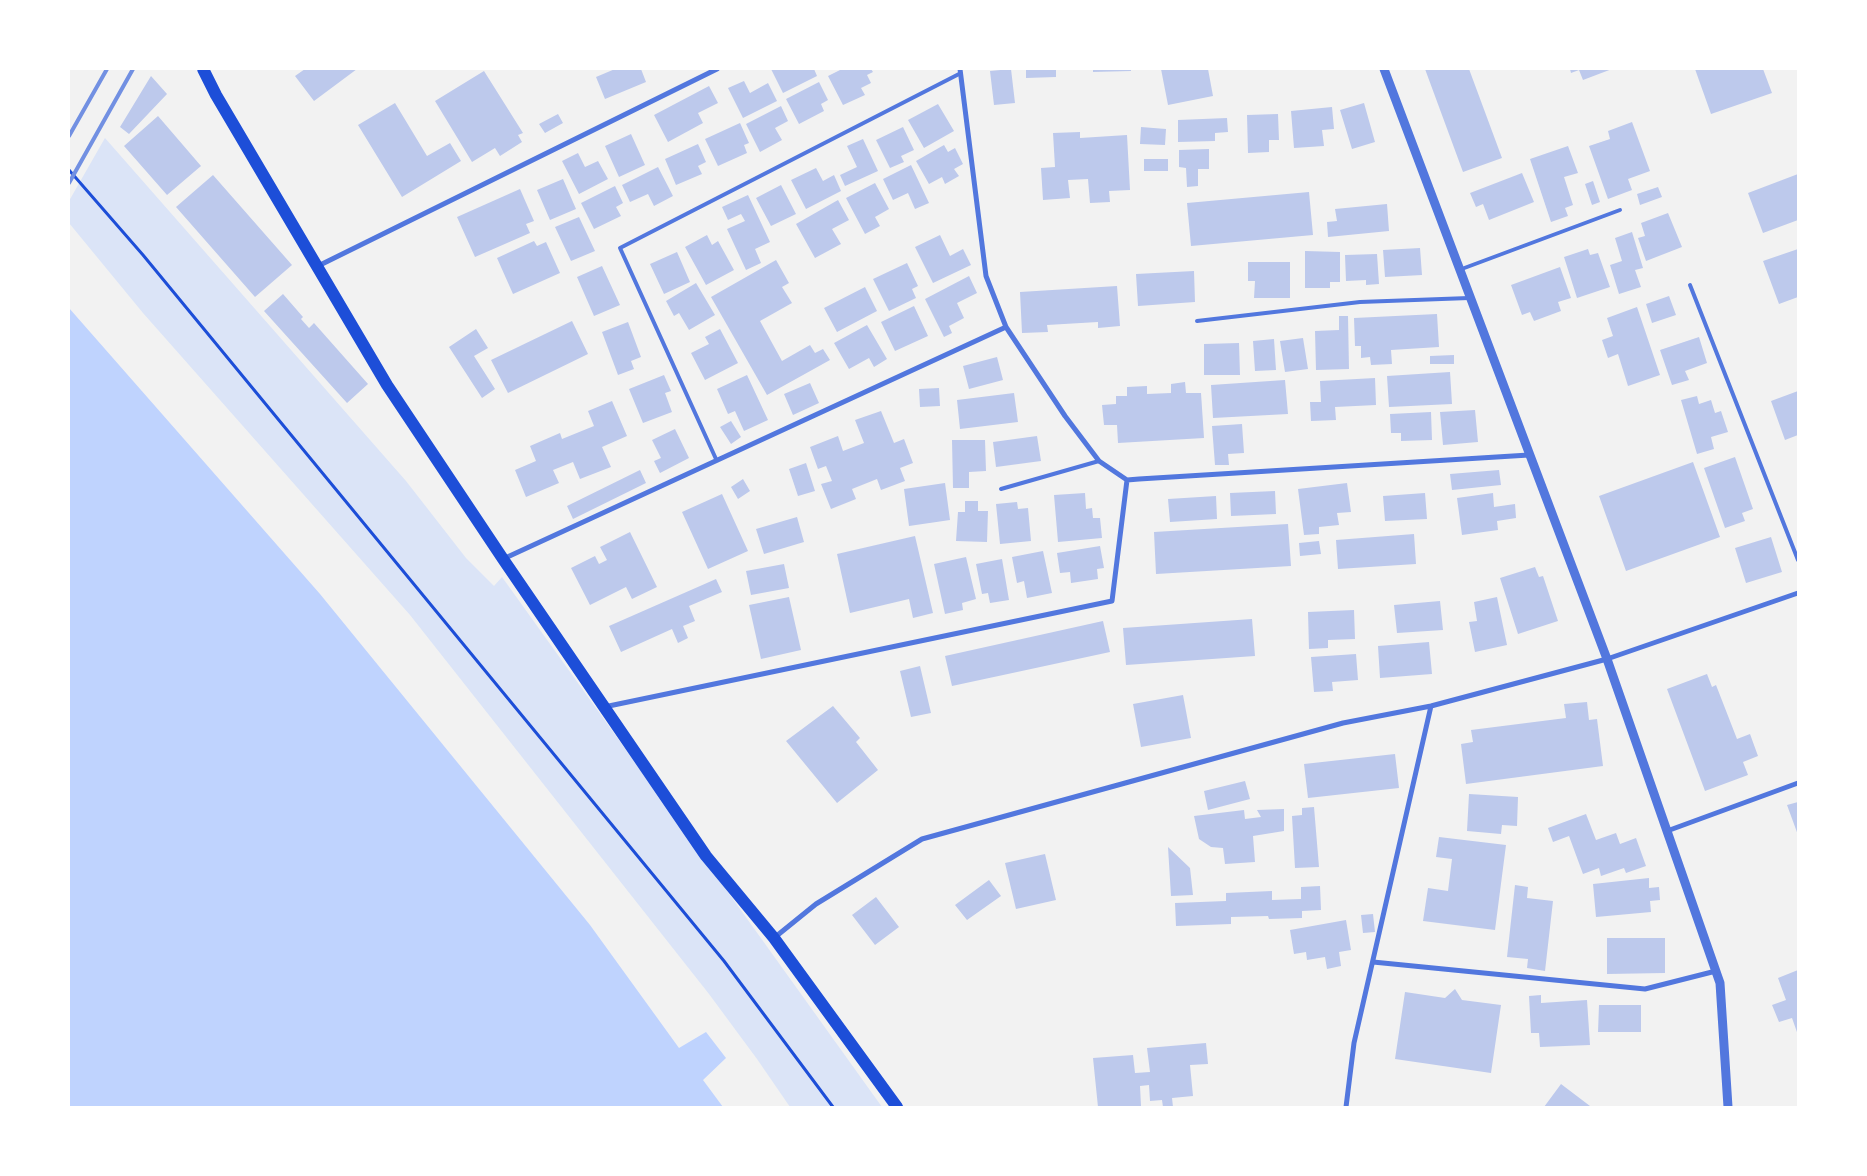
<!DOCTYPE html>
<style>
body{margin:0}
#map{position:relative;width:1867px;height:1176px;overflow:hidden;background:#f2f2f2;font-family:"Noto Serif",serif}
canvas{display:block}
.frame{position:absolute;inset:0;border:70px solid #fff;pointer-events:none}
</style>
<div id="map">
<canvas width="1867" height="1176"></canvas>
<div class="frame"></div>
</div>
<script>
const context = document.querySelector('canvas').getContext('2d');
context.lineJoin = 'round';
function fillPath(path, color) { context.fillStyle = color; context.fill(path, 'evenodd'); }
const toPath = rows => new Path2D(rows.map(r => 'M' + r).join(''));
function strokePath(path, color, width, dash) { context.strokeStyle = color; context.lineWidth = width; context.lineCap = dash ? 'butt' : 'round'; context.setLineDash(dash || []); context.stroke(path); }
fillPath(toPath([
 [105,138,406,481,466,558,494,586,502,577,882,1107,790,1107,757,1059,709,994,410,615,143,313,69,223,69,201]
]), '#dbe4f7');
fillPath(toPath([
 [69,308,320,594,590,925,679,1048,706,1032,726,1058,703,1080,723,1107,69,1107]
]), '#bfd3fe');
fillPath(toPath([
 [305,69,357,69,314,101,295,76],
 [615,69,641,69,646,82,605,99,596,77],
 [771,69,814,69,817,76,783,93],
 [842,69,871,69,873,72,867,75,871,83,861,88,865,95,843,105,828,76],
 [1011,69,1015,103,994,105,990,71],
 [1026,69,1056,69,1056,77,1026,78],
 [1093,69,1131,69,1131,71,1093,72],
 [1161,69,1208,69,1213,96,1168,105],
 [1425,69,1469,69,1502,158,1463,172],
 [1570,69,1612,69,1583,80,1579,70,1571,73],
 [1695,69,1763,69,1772,93,1711,114],
 [484,71,523,133,518,135,522,142,500,156,495,148,472,162,435,101],
 [151,76,167,94,129,134,120,127],
 [744,81,750,93,768,83,777,101,743,118,728,88],
 [819,82,828,100,821,104,824,111,799,124,786,99],
 [709,86,718,103,698,113,703,123,668,142,654,115],
 [395,103,427,156,450,143,461,161,402,197,358,125],
 [1364,103,1375,142,1352,149,1340,110],
 [938,104,954,131,924,148,908,120],
 [781,106,788,121,775,128,782,140,760,152,746,124],
 [1332,107,1334,129,1322,130,1324,146,1294,148,1291,111],
 [558,114,563,123,545,133,539,124],
 [1278,114,1279,140,1269,140,1269,152,1248,153,1247,115],
 [158,116,201,166,167,195,124,146],
 [1227,118,1228,132,1215,133,1215,141,1178,142,1178,120],
 [1632,122,1650,171,1628,179,1632,190,1608,199,1589,146,1610,139,1608,131],
 [740,123,749,143,744,145,747,153,718,166,705,139],
 [903,127,914,150,901,156,904,162,890,168,876,140],
 [1141,127,1166,129,1165,145,1140,144],
 [1080,132,1080,138,1127,135,1130,190,1109,191,1110,202,1090,203,1088,179,1068,180,1070,198,1043,200,1041,168,1055,167,1053,133],
 [631,134,645,165,619,177,605,146],
 [863,139,878,171,845,186,840,175,857,167,847,146],
 [698,144,706,162,698,166,702,174,676,185,665,159],
 [944,145,948,152,955,148,963,164,954,169,959,176,945,184,942,177,929,184,916,161],
 [1568,146,1578,173,1564,177,1573,205,1565,208,1568,216,1551,222,1530,159],
 [1209,149,1209,169,1198,169,1198,186,1187,187,1186,168,1179,167,1179,150],
 [578,153,585,167,598,161,608,179,579,194,562,161],
 [1144,159,1168,159,1168,171,1144,171],
 [911,165,929,203,915,209,908,193,893,200,883,179],
 [658,167,673,196,654,206,648,194,630,202,622,185],
 [816,168,823,181,834,175,841,191,806,209,791,180],
 [1522,173,1534,202,1489,220,1483,204,1476,207,1470,193],
 [1798,174,1798,220,1763,233,1748,193],
 [213,175,292,265,255,297,176,207],
 [563,179,576,209,550,220,537,190],
 [1593,181,1600,202,1592,205,1585,184],
 [875,183,889,209,875,217,880,226,865,234,846,198],
 [781,185,796,214,771,226,756,198],
 [615,186,623,203,616,207,621,216,594,229,581,203],
 [1658,187,1662,197,1640,205,1637,194],
 [520,189,534,221,526,224,530,233,475,257,457,217],
 [1309,192,1313,235,1191,246,1187,203],
 [748,195,770,242,755,249,761,263,746,270,727,229,745,221,741,214,728,220,722,207],
 [838,200,849,220,832,229,841,244,815,258,796,224],
 [1387,204,1389,231,1328,237,1327,222,1337,221,1335,209],
 [1668,213,1682,247,1646,261,1638,238,1645,236,1641,223],
 [579,217,595,251,571,261,555,227],
 [1632,232,1643,268,1635,270,1641,287,1619,294,1610,265,1622,261,1615,238],
 [707,235,712,245,718,241,734,270,706,285,685,247],
 [940,235,950,256,963,249,971,265,933,283,915,247],
 [534,241,537,246,546,242,560,273,513,294,497,258],
 [1420,248,1422,275,1385,277,1383,250],
 [1588,249,1590,255,1598,253,1610,287,1577,298,1564,257],
 [1798,249,1798,297,1779,304,1763,261],
 [1305,251,1340,252,1340,282,1330,282,1330,288,1305,288],
 [677,252,690,282,664,294,650,264],
 [1377,254,1379,284,1366,285,1366,280,1346,281,1345,255],
 [776,260,789,283,782,287,792,303,760,321,782,361,810,345,815,353,823,349,830,360,767,395,711,297],
 [1248,262,1290,262,1290,298,1254,298,1255,281,1248,281],
 [907,263,918,286,912,289,916,298,889,311,873,279],
 [602,266,620,305,594,316,577,277],
 [1560,267,1571,298,1558,302,1561,311,1534,321,1530,312,1522,315,1511,285],
 [1194,271,1195,302,1138,306,1136,274],
 [969,276,977,293,957,303,964,318,949,326,952,333,944,337,925,299],
 [696,283,715,315,689,330,679,313,674,316,666,301],
 [1117,286,1120,326,1098,328,1098,322,1047,325,1048,332,1022,333,1020,292],
 [865,287,877,311,837,332,824,308],
 [283,294,303,317,301,319,309,328,314,323,368,384,347,403,264,311],
 [1669,296,1676,315,1652,323,1646,304],
 [914,306,928,336,895,351,881,322],
 [1637,307,1660,375,1628,386,1618,354,1608,358,1602,340,1613,336,1607,318],
 [1437,314,1439,347,1391,350,1392,364,1371,365,1370,357,1361,358,1361,346,1355,346,1354,318],
 [1339,316,1348,316,1349,369,1316,370,1315,331,1339,330],
 [572,321,588,354,508,393,491,360],
 [628,322,641,357,631,361,634,369,618,375,602,332],
 [867,325,887,359,874,367,869,358,849,369,834,343],
 [476,329,488,348,474,356,495,389,482,398,449,347],
 [720,329,738,363,705,380,691,353,709,344,705,337],
 [1699,337,1707,363,1685,371,1689,380,1672,385,1660,350],
 [1303,338,1308,369,1285,372,1280,341],
 [1274,339,1276,370,1255,371,1253,341],
 [1239,343,1240,375,1204,375,1204,344],
 [1454,355,1454,364,1430,364,1430,356],
 [997,357,1003,380,969,389,963,366],
 [1450,372,1452,404,1389,407,1387,376],
 [664,375,671,391,665,393,672,412,643,423,629,389],
 [747,375,768,420,744,431,735,411,728,414,717,389],
 [1375,378,1376,405,1335,407,1336,420,1311,421,1310,402,1321,402,1320,381],
 [1285,380,1288,414,1213,418,1211,385],
 [1185,382,1186,393,1201,393,1204,438,1118,443,1117,425,1104,425,1102,405,1116,404,1116,396,1127,396,1127,387,1147,386,1147,394,1171,393,1171,384],
 [810,383,819,403,793,415,784,394],
 [939,388,940,406,920,407,919,389],
 [1798,391,1798,435,1785,440,1771,401],
 [1014,393,1018,422,960,429,957,400],
 [1697,396,1699,404,1711,400,1715,413,1721,411,1728,432,1711,437,1714,449,1697,454,1681,400],
 [612,401,627,436,602,447,611,467,580,479,573,462,553,470,559,483,526,497,515,470,536,461,530,446,560,433,562,439,594,426,588,411],
 [1475,410,1478,442,1443,445,1440,412],
 [881,411,894,443,904,439,913,463,900,468,905,481,881,490,877,479,852,489,856,499,831,509,821,484,832,481,826,466,818,469,810,447,838,436,843,451,864,443,855,420],
 [1431,412,1432,440,1401,441,1401,433,1391,433,1390,414],
 [731,421,741,437,731,444,720,427],
 [1242,424,1244,453,1228,454,1229,465,1215,465,1212,426],
 [675,429,689,458,660,473,654,461,661,458,652,440],
 [1037,436,1041,461,996,467,993,442],
 [952,440,985,440,986,471,969,472,969,488,953,488],
 [1735,457,1753,509,1742,513,1745,521,1725,528,1704,468],
 [1693,462,1720,537,1626,571,1599,496],
 [806,463,815,491,798,496,789,469],
 [640,470,646,483,573,519,567,506],
 [1499,470,1501,485,1452,490,1450,474],
 [743,479,750,491,738,499,731,487],
 [945,483,950,520,909,526,904,489],
 [1347,483,1351,512,1337,513,1339,525,1319,527,1319,534,1304,535,1298,489],
 [1275,491,1276,514,1231,516,1230,493],
 [1085,493,1086,509,1092,508,1093,518,1100,518,1102,538,1058,542,1054,495],
 [1425,493,1427,519,1385,521,1383,496],
 [1493,493,1494,507,1515,504,1516,518,1497,521,1498,530,1462,535,1457,498],
 [722,494,748,551,708,569,682,512],
 [1216,496,1217,519,1170,522,1168,499],
 [965,501,978,501,978,511,988,511,987,542,956,541,958,512,965,512],
 [1017,502,1018,509,1028,508,1031,541,1000,544,996,504],
 [797,517,804,542,764,554,756,529],
 [1288,524,1291,566,1156,574,1154,532],
 [630,532,657,587,632,599,626,587,590,605,571,568,595,556,599,564,607,560,600,547],
 [1414,534,1416,564,1338,569,1336,540],
 [915,536,933,613,913,618,909,599,850,613,837,554],
 [1771,537,1782,572,1746,583,1735,548],
 [1319,541,1321,554,1300,556,1299,543],
 [1100,546,1104,568,1097,569,1098,579,1071,583,1070,572,1060,573,1057,553],
 [1043,551,1052,593,1027,598,1024,581,1017,583,1012,557],
 [966,557,976,599,962,603,963,610,945,614,934,564],
 [1002,559,1009,600,990,603,988,593,982,594,976,564],
 [784,564,789,588,751,595,746,571],
 [1535,567,1539,577,1543,576,1558,621,1518,634,1500,578],
 [716,579,722,592,689,606,695,621,683,626,688,638,678,643,672,629,621,652,609,626],
 [789,597,801,650,761,659,749,605],
 [1497,597,1507,645,1475,652,1469,622,1477,621,1474,602],
 [1440,601,1443,630,1397,633,1394,605],
 [1354,610,1355,639,1328,640,1328,648,1309,649,1308,612],
 [1252,619,1255,656,1126,665,1123,628],
 [1103,621,1110,652,952,686,945,656],
 [1429,642,1432,674,1380,678,1378,646],
 [1356,654,1358,680,1332,682,1333,691,1314,692,1311,657],
 [920,666,931,713,911,717,900,671],
 [1707,674,1712,687,1716,685,1737,739,1750,734,1758,756,1743,762,1748,775,1705,791,1667,689],
 [1183,695,1191,738,1141,747,1133,704],
 [1587,702,1589,720,1597,719,1603,766,1466,784,1461,744,1473,742,1471,730,1566,718,1564,704],
 [833,706,860,738,856,742,878,770,837,803,786,741],
 [1395,754,1399,788,1308,798,1304,764],
 [1245,781,1250,799,1208,810,1204,791],
 [1469,794,1518,797,1517,826,1502,825,1501,834,1467,831],
 [1798,802,1798,835,1787,805],
 [1314,807,1319,867,1295,868,1292,816,1302,815,1302,808],
 [1284,809,1284,831,1253,836,1255,862,1225,864,1223,848,1211,847,1199,839,1194,816,1244,810,1245,819,1261,817,1257,810],
 [1586,814,1596,840,1616,833,1620,844,1636,838,1646,866,1626,873,1624,868,1601,876,1599,868,1583,874,1569,836,1553,842,1548,828],
 [1439,837,1506,845,1495,930,1423,921,1428,888,1448,891,1452,859,1436,857],
 [1168,847,1190,868,1193,895,1171,896],
 [1045,854,1056,900,1016,909,1005,863],
 [1649,878,1649,888,1659,887,1660,900,1650,901,1651,912,1596,917,1593,884],
 [989,880,1001,896,967,920,955,905],
 [1515,885,1528,887,1527,898,1553,901,1545,971,1527,968,1528,959,1507,957],
 [1320,886,1321,910,1302,911,1302,918,1269,919,1268,916,1231,917,1231,924,1176,926,1175,903,1226,901,1226,893,1272,891,1272,900,1301,899,1301,887],
 [876,897,899,927,875,945,852,915],
 [1373,914,1375,932,1363,933,1361,915],
 [1346,920,1351,950,1339,952,1341,966,1327,969,1325,957,1307,960,1306,952,1294,954,1290,930],
 [1607,938,1665,938,1665,973,1607,974],
 [1798,970,1798,1035,1792,1018,1779,1022,1772,1005,1786,1000,1778,978],
 [1455,989,1462,1000,1501,1005,1491,1073,1395,1059,1405,992,1445,998],
 [1541,995,1541,1003,1587,1000,1590,1045,1540,1047,1539,1033,1531,1033,1529,996],
 [1599,1005,1641,1005,1641,1032,1598,1032],
 [1206,1043,1208,1064,1190,1065,1193,1096,1172,1098,1173,1107,1163,1107,1162,1100,1150,1101,1149,1085,1140,1086,1141,1106,1098,1107,1093,1058,1133,1055,1135,1073,1150,1072,1147,1048],
 [1561,1084,1590,1106,1589,1107,1544,1107]
]), '#bdc9ec');
strokePath(toPath([
 [69,170,143,255,724,961,833,1107]
]), '#1d4ed8', 3);
strokePath(toPath([
 [1459,270,1620,210],
 [1690,285,1798,560],
 [1197,321,1360,302,1469,298],
 [716,459,620,248,959,74],
 [1001,489,1099,461]
]), '#5277de', 4);
strokePath(toPath([
 [960,69,986,276,1006,327,1065,416,1099,461,1127,480,1139,479,1529,455],
 [318,266,717,69],
 [503,559,1006,327],
 [604,707,1112,601,1127,480],
 [1667,831,1798,783],
 [774,938,816,904,922,839,1343,723,1431,706,1607,659,1798,593],
 [1373,962,1645,989,1716,971],
 [1346,1107,1354,1043,1431,706]
]), '#5277de', 5);
strokePath(toPath([
 [1384,69,1607,659,1720,983,1728,1107]
]), '#5277de', 9);
strokePath(toPath([
 [203,69,216,95,387,385,503,559,706,856,774,938,897,1107]
]), '#1d4ed8', 12);
strokePath(toPath([
 [69,136,107,69],
 [69,183,133,69]
]), '#7290e2', 4);
</script>
